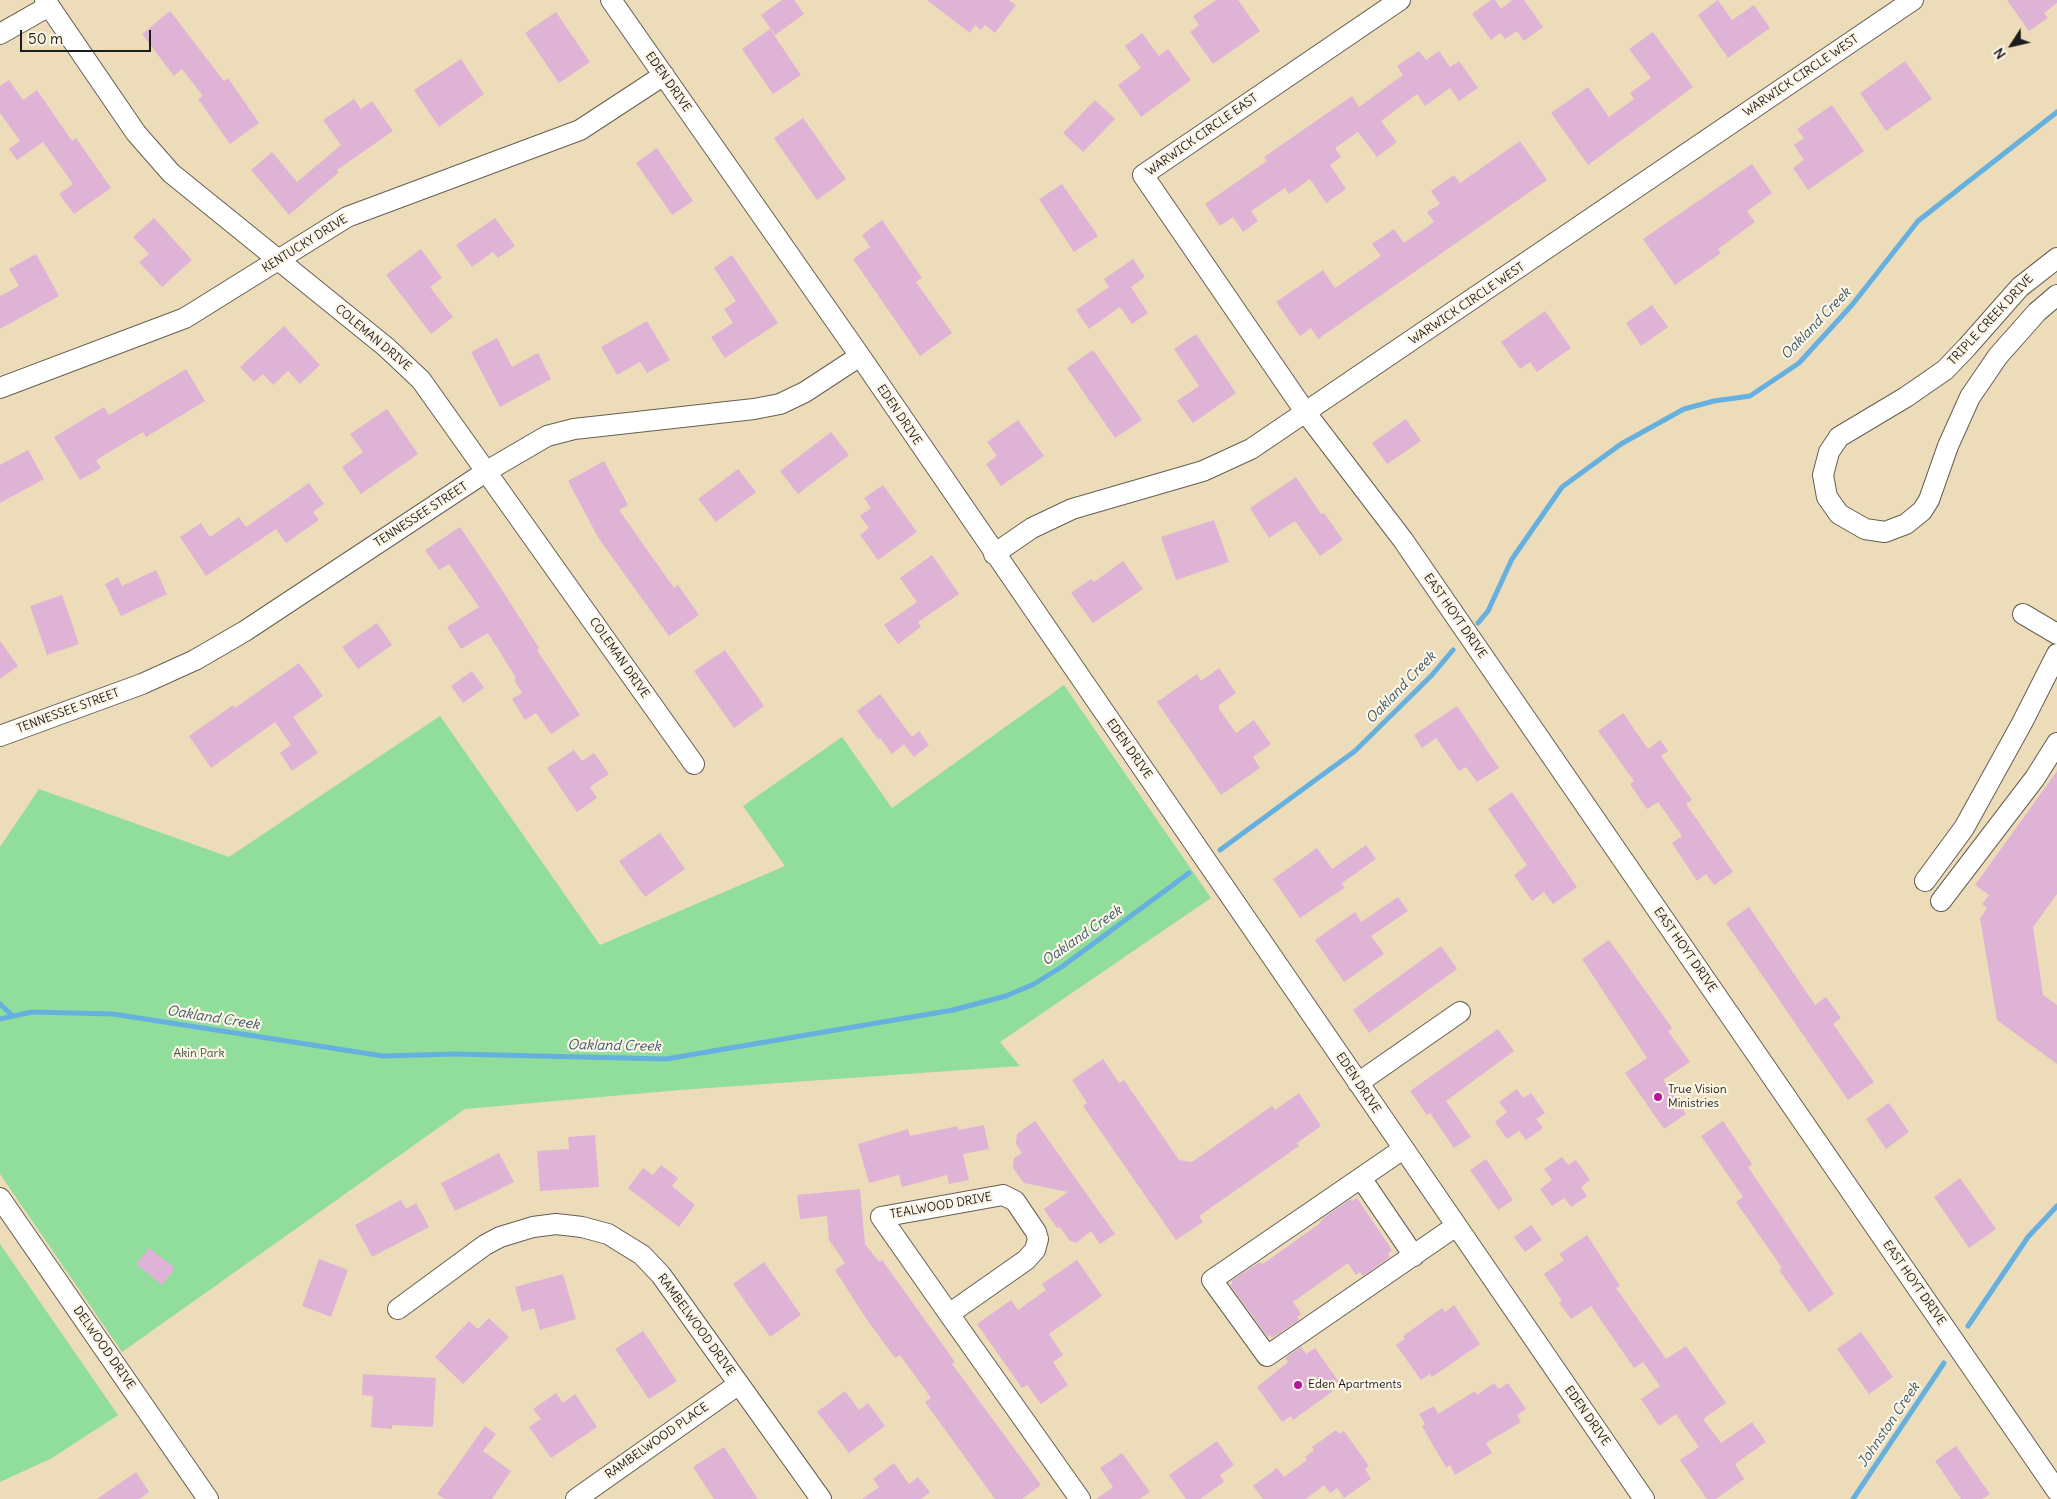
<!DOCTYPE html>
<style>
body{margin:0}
#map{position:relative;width:2057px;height:1499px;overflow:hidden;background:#eddcb9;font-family:Delius,sans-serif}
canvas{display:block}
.north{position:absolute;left:1987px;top:20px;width:50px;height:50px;-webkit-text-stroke:4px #fcf5e5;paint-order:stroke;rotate:235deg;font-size:14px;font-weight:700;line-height:20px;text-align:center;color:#1c1c1c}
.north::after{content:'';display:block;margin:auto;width:18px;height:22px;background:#1c1c1c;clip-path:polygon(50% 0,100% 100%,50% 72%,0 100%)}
.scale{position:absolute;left:20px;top:30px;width:131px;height:22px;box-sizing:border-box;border:2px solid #1c1c1c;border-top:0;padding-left:6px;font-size:15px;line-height:18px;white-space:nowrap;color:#1c1c1c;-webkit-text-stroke:4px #fcf5e5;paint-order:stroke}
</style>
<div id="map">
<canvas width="2057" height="1499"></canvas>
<div class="north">N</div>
<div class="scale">50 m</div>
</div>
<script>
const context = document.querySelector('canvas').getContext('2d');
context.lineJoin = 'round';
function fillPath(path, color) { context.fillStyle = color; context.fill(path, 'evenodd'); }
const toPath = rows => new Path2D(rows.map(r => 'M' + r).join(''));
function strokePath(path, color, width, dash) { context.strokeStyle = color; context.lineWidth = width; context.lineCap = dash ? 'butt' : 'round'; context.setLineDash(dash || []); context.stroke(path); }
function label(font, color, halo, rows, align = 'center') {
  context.font = font + ' Delius,sans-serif'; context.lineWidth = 4.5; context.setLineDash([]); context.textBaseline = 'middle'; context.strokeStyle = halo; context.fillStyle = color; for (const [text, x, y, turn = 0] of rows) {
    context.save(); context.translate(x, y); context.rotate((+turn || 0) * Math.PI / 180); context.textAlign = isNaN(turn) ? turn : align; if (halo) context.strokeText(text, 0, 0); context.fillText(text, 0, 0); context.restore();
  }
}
fillPath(toPath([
 [1064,685,1211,898,1000,1042,1020,1066,680,1090,465,1109,122,1352,0,1174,0,847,39,789,229,857,440,716,600,945,785,866,743,806,842,737,892,808],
 [0,1244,118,1415,52,1458,0,1482]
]), '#91dd9b');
strokePath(toPath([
 [1478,623,1488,611,1512,559,1562,487,1621,444,1684,409,1714,401,1750,396,1799,363,1852,305,1918,221,2057,112],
 [1220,850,1355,751,1432,675,1453,650],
 [0,1004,13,1016],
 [0,1019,32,1012,113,1014,383,1056,455,1054,666,1059,953,1010,1006,996,1034,984,1063,966,1189,873],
 [1968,1326,2028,1237,2057,1206],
 [1853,1499,1944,1363]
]), '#65b0de', 5);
fillPath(toPath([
 [782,0,794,0,804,14,775,35,761,15],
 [927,0,1009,0,1016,5,995,33,985,25,981,30,975,25,970,33],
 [1216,0,1238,0,1260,31,1213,64,1190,32,1199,25,1193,16],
 [1491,0,1495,0,1501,9,1512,0,1524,0,1543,27,1524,41,1517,31,1505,39,1500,33,1491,40,1472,14],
 [1718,0,1732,20,1754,5,1770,28,1728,58,1698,15],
 [2007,0,2057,0,2057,3,2044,13,2048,18,2029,31],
 [170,11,224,81,228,78,259,123,230,144,198,99,203,96,182,69,174,76,142,34],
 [556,12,590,62,559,83,525,33],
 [770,29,801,75,773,94,742,49],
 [1653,32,1693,87,1588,165,1551,113,1588,87,1609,117,1634,99,1630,93,1651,78,1629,49],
 [1142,33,1159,56,1168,49,1191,80,1141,117,1118,85,1141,68,1125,46],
 [1419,51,1426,60,1439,51,1450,67,1459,61,1478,88,1459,101,1450,88,1425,106,1417,94,1381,121,1397,142,1377,157,1358,132,1335,148,1341,157,1330,165,1346,189,1326,203,1310,179,1289,194,1285,188,1251,211,1258,221,1243,232,1233,217,1220,226,1205,204,1267,161,1264,157,1352,96,1359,107,1403,75,1397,66],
 [461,59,484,94,439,127,414,90],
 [1905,61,1932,99,1886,131,1860,93],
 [9,80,23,100,37,90,72,141,76,138,111,188,74,214,59,194,73,184,43,142,17,160,9,149,20,141,0,113,0,86],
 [354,99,361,109,372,101,393,131,337,170,339,172,289,215,251,170,272,152,297,182,341,145,323,120],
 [1095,100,1115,119,1083,152,1063,133],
 [1832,105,1864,151,1808,190,1793,168,1804,160,1794,145,1804,138,1797,129],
 [803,118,846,179,817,200,774,138],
 [1520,141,1547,180,1318,339,1311,328,1300,336,1276,302,1323,270,1335,288,1381,256,1372,244,1394,229,1404,243,1434,222,1427,212,1440,204,1431,191,1454,175,1460,183],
 [657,148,693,201,672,215,636,163],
 [1752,164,1772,193,1747,211,1755,222,1718,249,1721,253,1675,285,1643,239],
 [1062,184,1098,236,1074,252,1039,199],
 [154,218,192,260,162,287,139,262,149,254,133,237],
 [495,218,515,246,498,258,493,252,472,267,456,245],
 [882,220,922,278,916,282,952,333,920,356,853,259,870,247,862,235],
 [421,249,442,278,430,287,453,317,431,334,386,275],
 [36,254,59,296,0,329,0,296,19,286,9,269],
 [732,255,778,323,725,358,711,337,733,323,724,309,736,301,714,268],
 [1133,259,1145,277,1131,287,1148,313,1132,324,1120,307,1089,329,1076,310,1109,287,1104,279],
 [1652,305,1668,327,1641,346,1626,323],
 [1545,311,1571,348,1537,372,1530,362,1520,369,1501,342],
 [647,321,670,360,647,373,640,362,617,375,601,347],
 [284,326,320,365,300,384,288,371,273,385,263,374,254,382,240,367],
 [1196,334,1236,393,1193,423,1177,401,1199,386,1174,349],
 [497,338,512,367,538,353,551,379,500,407,471,352],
 [1093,350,1142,420,1115,438,1067,368],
 [186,369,205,401,146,437,143,432,96,460,101,468,80,480,54,437,104,407,109,415],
 [387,409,418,454,361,494,342,467,363,452,350,434],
 [1406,419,1421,441,1387,464,1372,443],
 [1018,420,1044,456,1001,486,986,464,997,456,987,442],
 [831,432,849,455,798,494,780,471],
 [28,450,44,479,0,503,0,465],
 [604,461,628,505,619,510,674,588,678,585,699,615,669,636,599,539,568,481],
 [738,469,756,492,716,522,698,499],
 [1296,477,1321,514,1324,513,1343,540,1320,556,1295,521,1269,538,1250,508],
 [309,483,324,504,313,512,319,520,286,543,276,529,206,576,180,537,201,523,210,537,239,517,246,527],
 [883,485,917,532,878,560,860,535,869,528,860,516,871,508,864,498],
 [1214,520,1229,562,1176,580,1161,537],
 [460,527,497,582,539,648,537,650,580,715,551,734,536,713,525,720,512,699,522,693,514,680,516,678,488,633,461,649,447,627,479,607,449,564,439,570,425,550],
 [932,555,959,594,918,622,921,627,898,644,884,625,917,602,900,578],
 [1123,561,1143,589,1093,623,1071,593,1091,579,1094,582],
 [156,570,167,594,121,616,105,584,118,577,122,586],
 [62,595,79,644,47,655,30,606],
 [377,623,392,645,358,669,342,647],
 [0,641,18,666,0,679],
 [725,650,764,706,734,728,694,671],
 [299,663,323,696,293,717,318,753,292,771,280,753,291,745,275,722,211,768,189,736,233,705,235,708],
 [1219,668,1236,693,1219,705,1219,709,1236,733,1254,720,1271,744,1253,757,1260,768,1221,795,1157,702,1197,674,1201,681],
 [472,671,484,688,463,703,451,686],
 [880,694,912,737,919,731,929,745,914,757,904,744,892,754,880,738,878,739,857,711],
 [1457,706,1499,768,1477,782,1466,767,1459,771,1436,738,1422,748,1414,735],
 [1623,713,1648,749,1660,740,1668,751,1661,756,1692,800,1686,804,1733,872,1714,885,1706,874,1697,881,1672,843,1682,836,1658,802,1647,809,1630,784,1634,781,1598,731],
 [574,750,582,761,594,753,609,774,590,787,597,798,577,812,547,768],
 [2057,771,2057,894,2033,927,2043,995,2057,1005,2057,1064,1997,1020,1980,918,1987,908,1982,904,1989,895,1975,885],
 [1512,792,1577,887,1553,904,1544,892,1532,901,1514,875,1527,865,1488,809],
 [660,833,685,869,645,897,619,861],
 [1366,845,1376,859,1342,883,1344,888,1300,918,1273,879,1317,848,1332,869],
 [1398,897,1408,911,1371,936,1384,954,1344,982,1315,940,1355,912,1361,922],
 [1749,907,1815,1005,1826,997,1841,1018,1833,1024,1874,1082,1848,1100,1726,923],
 [1609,940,1672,1028,1668,1031,1690,1062,1663,1080,1686,1114,1664,1129,1625,1073,1647,1058,1582,959],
 [1441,946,1457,969,1369,1033,1353,1010],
 [1498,1029,1514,1051,1446,1101,1471,1137,1454,1148,1430,1113,1427,1115,1410,1091],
 [1103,1059,1119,1083,1124,1080,1179,1160,1192,1162,1272,1106,1275,1110,1299,1093,1321,1126,1297,1143,1299,1146,1199,1216,1203,1222,1176,1240,1083,1106,1087,1103,1072,1080],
 [1517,1089,1523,1098,1531,1093,1545,1113,1536,1119,1543,1128,1526,1140,1519,1131,1507,1139,1495,1122,1507,1112,1499,1102],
 [1889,1103,1909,1132,1886,1149,1866,1119],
 [1035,1121,1115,1234,1100,1244,1091,1231,1076,1243,1069,1240,1060,1227,1057,1228,1044,1209,1068,1192,1024,1183,1013,1168,1014,1158,1022,1153,1016,1144,1017,1134],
 [1723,1121,1752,1164,1748,1167,1834,1294,1809,1312,1779,1270,1782,1268,1736,1202,1743,1197,1701,1136],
 [984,1125,989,1149,963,1154,969,1180,949,1184,947,1175,902,1187,899,1175,869,1183,858,1144,908,1129,910,1136,958,1126,958,1130],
 [595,1135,599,1187,540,1191,537,1151,569,1149,568,1137],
 [499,1153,514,1182,455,1211,441,1183],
 [1562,1157,1568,1165,1576,1160,1590,1180,1581,1187,1587,1196,1571,1207,1564,1198,1552,1206,1540,1189,1552,1180,1544,1169],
 [1486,1159,1513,1200,1498,1210,1470,1170],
 [661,1165,678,1178,672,1186,695,1205,679,1227,628,1188,643,1168,653,1175],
 [1960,1178,1996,1229,1969,1248,1934,1197],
 [860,1189,865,1244,879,1262,882,1260,955,1362,952,1364,1041,1485,1022,1499,995,1499,925,1402,931,1398,900,1355,895,1358,865,1317,835,1270,845,1263,829,1240,827,1216,800,1219,797,1195],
 [1357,1198,1392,1250,1388,1254,1390,1257,1363,1276,1360,1272,1356,1275,1348,1263,1293,1302,1301,1314,1297,1317,1299,1320,1272,1338,1270,1335,1268,1337,1230,1285,1233,1283,1231,1281,1260,1262,1262,1264,1267,1261,1319,1224,1323,1218,1351,1199,1352,1201],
 [401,1200,406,1209,416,1203,429,1227,372,1257,355,1225],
 [1531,1225,1542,1240,1525,1252,1514,1237],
 [1587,1235,1620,1286,1616,1288,1666,1359,1686,1346,1726,1403,1703,1419,1721,1443,1752,1422,1766,1442,1735,1464,1744,1479,1716,1499,1707,1499,1680,1460,1699,1447,1676,1414,1659,1426,1641,1399,1660,1386,1643,1362,1634,1368,1591,1306,1571,1319,1559,1303,1562,1301,1544,1274,1564,1260,1559,1254],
 [149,1248,175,1268,162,1285,136,1264],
 [319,1259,348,1270,331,1317,302,1306],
 [1077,1260,1102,1296,1049,1334,1063,1355,1053,1362,1068,1385,1041,1404,1027,1385,1022,1388,977,1324,1011,1300,1018,1310,1046,1290,1042,1284],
 [764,1262,801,1315,770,1337,733,1284],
 [563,1274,576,1319,540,1330,534,1308,522,1312,515,1287],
 [1454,1305,1480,1344,1432,1377,1430,1374,1421,1380,1396,1345,1405,1339,1403,1336,1442,1308,1445,1312],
 [489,1318,509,1337,463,1384,435,1357,469,1321,478,1329],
 [643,1331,677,1381,649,1399,615,1349],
 [1861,1332,1893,1377,1869,1394,1837,1349],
 [1301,1347,1306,1354,1315,1348,1339,1382,1331,1388,1333,1391,1293,1420,1291,1416,1282,1422,1257,1387,1288,1362,1285,1358],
 [363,1374,436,1378,433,1427,392,1425,392,1429,371,1427,373,1396,362,1395],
 [1494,1383,1499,1389,1508,1383,1526,1409,1517,1415,1521,1422,1486,1443,1492,1453,1455,1475,1450,1465,1446,1467,1435,1449,1422,1426,1425,1424,1419,1414,1434,1406,1438,1414,1475,1391,1477,1395],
 [845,1391,859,1410,868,1403,885,1426,849,1453,817,1412],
 [556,1393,563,1403,575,1394,597,1427,551,1458,529,1427,541,1419,533,1409],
 [485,1426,496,1434,483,1451,511,1471,492,1499,445,1499,437,1494],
 [1336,1430,1339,1434,1344,1431,1369,1466,1365,1469,1371,1479,1344,1498,1337,1488,1330,1493,1324,1485,1306,1499,1263,1499,1253,1486,1277,1468,1284,1477,1307,1460,1305,1457,1314,1450,1312,1447],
 [1217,1441,1234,1465,1220,1475,1224,1482,1200,1499,1186,1499,1169,1475],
 [1956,1446,1990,1494,1982,1499,1961,1499,1935,1461],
 [724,1447,758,1499,714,1499,693,1467],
 [1122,1453,1150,1492,1139,1499,1096,1499,1113,1487,1100,1468],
 [894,1463,909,1484,918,1477,930,1492,921,1499,862,1499,879,1487,873,1479],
 [136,1472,149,1492,139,1499,97,1499]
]), '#dfb3d6');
const minor = toPath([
 [45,0,136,133,171,173,386,347,421,380,694,764],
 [611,0,860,356,1644,1499],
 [1400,0,1143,175,1306,413,1403,540,2057,1491],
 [0,34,49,6],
 [2057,258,2020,287,1967,347,1945,370,1906,397,1839,437,1829,452,1823,475,1827,497,1839,514,1865,529,1885,532,1906,524,1922,511,1929,500,1948,446,1970,397,1998,356,2037,312,2057,295],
 [0,388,185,318,347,217,580,130,664,75],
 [994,554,1032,528,1072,509,1203,471,1251,449,1913,0],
 [2023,614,2057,634],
 [0,736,142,684,195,660,245,631,487,471,547,436,574,429,754,409,780,404,805,392,860,356],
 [1925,881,1964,828,2022,723,2057,654],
 [1941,901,2035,778,2057,743],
 [1358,1083,1460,1012],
 [1403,1149,1212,1280,1267,1356,1456,1226],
 [1361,1178,1414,1256],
 [1003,1195,1015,1201,1036,1232,1038,1239,1035,1250,1026,1260,949,1314,881,1217,1003,1195],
 [0,1198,208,1499],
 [398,1309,485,1245,500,1237,533,1227,556,1224,582,1227,608,1234,642,1255,661,1275,821,1499],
 [949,1314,1080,1499],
 [576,1499,739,1384]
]);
strokePath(minor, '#655f53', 22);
strokePath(minor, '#fff', 20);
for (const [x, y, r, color] of [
 [1658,1097,5,"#b5179e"],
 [1298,1385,5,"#b5179e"]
]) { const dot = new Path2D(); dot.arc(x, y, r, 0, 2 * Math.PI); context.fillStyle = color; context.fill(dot); strokePath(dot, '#fcf5e5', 2); }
label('12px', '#1c1c1c', '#fcf5e5', [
 ["WARWICK CIRCLE WEST",1801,76,-34],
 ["EDEN DRIVE",668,82,55],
 ["WARWICK CIRCLE EAST",1202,135,-35],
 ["KENTUCKY DRIVE",305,244,-32],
 ["WARWICK CIRCLE WEST",1467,304,-34],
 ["TRIPLE CREEK DRIVE",1991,320,-47],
 ["COLEMAN DRIVE",373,338,40],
 ["EDEN DRIVE",899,415,56],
 ["TENNESSEE STREET",421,515,-33],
 ["EAST HOYT DRIVE",1455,616,55],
 ["COLEMAN DRIVE",619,658,55],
 ["TENNESSEE STREET",68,711,-20],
 ["EDEN DRIVE",1129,749,55],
 ["EAST HOYT DRIVE",1685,950,55],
 ["EDEN DRIVE",1358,1083,56],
 ["TEALWOOD DRIVE",941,1206,-10],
 ["EAST HOYT DRIVE",1914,1283,55],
 ["RAMBELWOOD DRIVE",696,1325,54],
 ["DELWOOD DRIVE",104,1348,55],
 ["EDEN DRIVE",1587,1416,55],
 ["RAMBELWOOD PLACE",657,1441,-35]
]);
label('12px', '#3f5642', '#fcf5e5', [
 ["Akin Park",199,1054]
]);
label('12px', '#1c1c1c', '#fcf5e5', [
 ["True Vision",1668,1090],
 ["Ministries",1668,1104],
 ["Eden Apartments",1308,1385]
], 'left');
label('italic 14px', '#39576a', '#fcf5e5', [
 ["Oakland Creek",1816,324,-46],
 ["Oakland Creek",1401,688,-46],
 ["Oakland Creek",1082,936,-35],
 ["Oakland Creek",213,1018,9],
 ["Oakland Creek",614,1046,1],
 ["Johnston Creek",1889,1425,-56]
]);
</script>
